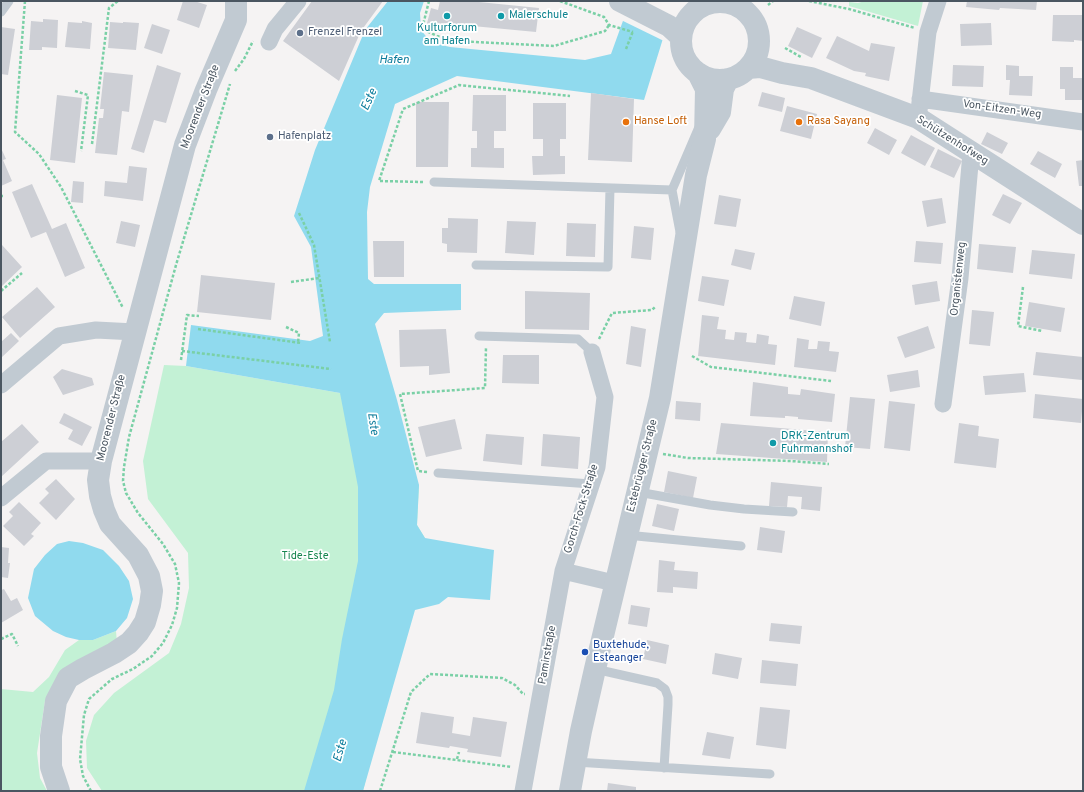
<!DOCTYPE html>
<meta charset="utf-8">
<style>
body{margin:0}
#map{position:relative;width:1084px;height:792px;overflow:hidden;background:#f5f3f3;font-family:Overpass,sans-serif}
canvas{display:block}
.frame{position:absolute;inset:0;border:2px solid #4a5661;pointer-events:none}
</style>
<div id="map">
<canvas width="1084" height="792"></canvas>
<div class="frame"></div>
</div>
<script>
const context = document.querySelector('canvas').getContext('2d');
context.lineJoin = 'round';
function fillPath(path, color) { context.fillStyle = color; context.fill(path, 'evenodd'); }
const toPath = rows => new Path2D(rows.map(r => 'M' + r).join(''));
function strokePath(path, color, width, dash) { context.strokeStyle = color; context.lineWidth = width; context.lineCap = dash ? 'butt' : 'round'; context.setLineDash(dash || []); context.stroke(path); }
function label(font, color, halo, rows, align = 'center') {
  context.font = font + ' Overpass,sans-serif'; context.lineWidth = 3.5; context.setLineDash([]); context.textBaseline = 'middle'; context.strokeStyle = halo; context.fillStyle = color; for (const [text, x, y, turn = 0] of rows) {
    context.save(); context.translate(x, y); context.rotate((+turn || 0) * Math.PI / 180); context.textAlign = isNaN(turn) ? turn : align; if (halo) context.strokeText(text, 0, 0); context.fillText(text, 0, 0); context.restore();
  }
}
fillPath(toPath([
 [865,1,923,1,918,26,849,6,849,2,858,3],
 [164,365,186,366,340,393,419,485,417,525,425,538,363,791,102,791,87,768,86,741,94,715,114,693,169,653,181,624,189,588,188,553,148,499,143,461],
 [116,631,117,643,45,701,37,753,40,778,47,791,1,791,1,689,33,692,49,677,65,650,79,640,93,640]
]), '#c3f1d5');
fillPath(toPath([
 [388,1,424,1,420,13,421,30,429,40,433,43,450,47,585,60,611,54,624,18,669,19,644,100,457,76,395,104,370,187,367,212,368,279,374,284,461,284,461,310,384,313,375,324,397,400,419,485,417,525,425,538,494,550,490,600,448,597,439,604,415,610,363,791,304,791,334,690,342,639,358,561,358,487,340,393,186,366,191,325,310,341,323,336,311,247,294,216,315,150,365,30],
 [69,541,83,543,103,550,119,566,129,581,133,599,127,618,116,631,93,640,79,640,66,637,53,631,35,616,28,598,34,569,45,555,57,544]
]), '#90daee');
fillPath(toPath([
 [627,1,677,1,664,41,621,20]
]), '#f5f3f3');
fillPath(toPath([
 [183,1,194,1,207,5,199,28,177,20],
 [312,1,383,1,361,31,339,81,283,41],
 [440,1,469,1,539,8,536,32,462,25,461,27,446,23,443,32,426,27,431,8,438,10],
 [967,1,1037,1,1036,10,1000,8,999,10,966,7],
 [1053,15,1083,15,1083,41,1074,40,1074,42,1052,41],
 [43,19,58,20,57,48,42,47,42,50,29,50,31,21,43,22],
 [82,21,92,23,90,49,65,47,68,22,82,23],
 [110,22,123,23,123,22,139,23,136,50,108,48],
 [991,23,992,45,961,46,960,24],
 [152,24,170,30,162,54,144,48],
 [1,27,15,29,8,75,1,74],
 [797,27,822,38,812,58,788,46],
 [837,36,869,51,871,43,895,47,889,81,865,76,866,73,854,71,826,58],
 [157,65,181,73,166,123,154,120,144,153,131,149],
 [953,65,984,66,983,87,952,86],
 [1006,65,1019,66,1019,76,1033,76,1032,96,1009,95,1010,80,1006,80],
 [1060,67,1073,67,1073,78,1083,78,1082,100,1065,100,1065,89,1060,89],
 [104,72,133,75,129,112,122,111,117,155,95,153,99,118,103,118,104,109,100,109],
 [762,92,785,98,782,112,758,106],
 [591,93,634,99,632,162,588,160],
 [57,95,82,98,75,163,50,160],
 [473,95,506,95,506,131,494,131,494,148,504,148,504,168,471,167,471,148,477,148,477,131,472,131],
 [416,102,449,102,448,167,416,167],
 [533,103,566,103,566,139,560,139,560,156,565,156,565,174,533,175,532,156,543,156,543,139,533,139],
 [787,106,817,114,811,139,780,131],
 [875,128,897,140,889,155,867,143],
 [987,132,1008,143,1002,154,981,144],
 [911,135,935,148,925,166,901,153],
 [1,148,6,159,3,160,12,181,1,186],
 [938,149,962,161,954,178,930,167],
 [1038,151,1062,164,1055,178,1030,164],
 [1083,160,1083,186,1079,186,1076,161],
 [129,166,147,168,143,201,104,196,105,181,127,183],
 [73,181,84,182,83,203,71,202],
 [32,184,52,229,66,223,85,268,65,277,46,232,31,238,12,192],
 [1003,194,1022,203,1010,224,992,215],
 [719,195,741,199,736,227,714,224],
 [942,198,946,223,927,227,922,201],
 [448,218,478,219,477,253,447,252,447,244,442,243,442,228,448,228],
 [121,221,140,225,135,247,116,243],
 [507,221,536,222,534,255,505,253],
 [567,223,596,224,595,257,566,256],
 [634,226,654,228,651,260,631,258],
 [373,241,404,241,404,277,374,277],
 [916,241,943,243,941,264,914,262],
 [979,244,1016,247,1013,273,977,269],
 [2,245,22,267,1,287,1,247],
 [735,249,755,253,751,270,731,265],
 [1032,250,1075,254,1072,279,1029,274],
 [201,275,275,283,271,320,197,312],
 [702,276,729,280,724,306,698,301],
 [937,281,940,301,915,305,912,285],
 [37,287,55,307,20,338,2,317],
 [525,291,590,293,589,330,525,329],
 [794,296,825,302,821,326,789,319],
 [1029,302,1065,308,1061,332,1025,326],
 [972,310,994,312,990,346,969,344],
 [702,315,719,317,717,329,726,330,725,339,734,340,735,332,747,333,746,342,756,343,757,334,769,336,768,344,777,345,775,365,698,356],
 [631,326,646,329,641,367,626,364],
 [928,326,935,348,905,358,897,337],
 [446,329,450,373,429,375,429,366,400,367,399,330],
 [11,333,19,341,1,358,1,342],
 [797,338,809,340,808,349,817,349,818,341,830,342,829,351,839,352,836,372,794,367],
 [1036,352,1083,357,1082,380,1033,375],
 [503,355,539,355,539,384,502,383],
 [62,369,92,378,94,385,63,395,53,377],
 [918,370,920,387,890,392,887,375],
 [1024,373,1026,392,985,395,983,376],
 [753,382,788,387,788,394,800,395,801,389,835,394,832,422,798,419,798,417,787,416,785,416,785,418,750,416],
 [1035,394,1083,399,1081,423,1033,418],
 [850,397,875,399,870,449,845,447],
 [676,401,701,403,700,421,675,419],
 [889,401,915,404,910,451,884,448],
 [64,413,92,427,82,446,68,439,73,430,59,423],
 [455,419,462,449,426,457,418,427],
 [721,423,828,432,827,462,716,454],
 [959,423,979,426,978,436,999,439,996,468,954,463],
 [22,424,39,442,1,477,1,442],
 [486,434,524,437,522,465,483,461],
 [543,434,580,437,578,469,541,466],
 [668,471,697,477,693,498,664,492],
 [56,479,75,499,56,520,39,503,49,493,45,489],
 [771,482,822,487,820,511,801,509,802,497,788,496,787,507,769,506],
 [19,502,41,523,31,534,34,536,24,546,3,526,13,516,9,512],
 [657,504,679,509,674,531,652,526],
 [760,527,785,531,782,553,757,550],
 [1,547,9,548,8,563,10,563,8,578,1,577],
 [659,560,675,562,674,570,698,572,697,589,673,587,673,593,657,592],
 [4,589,11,601,17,598,23,610,1,623,1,590],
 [631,605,650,608,647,627,628,624],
 [771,623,802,626,800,644,769,641],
 [647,640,669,645,666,664,643,659],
 [715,653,742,658,738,679,712,674],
 [762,660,798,664,796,686,760,683],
 [760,707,790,710,786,749,756,745],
 [421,712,454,717,452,733,470,736,473,717,507,722,501,757,467,752,468,749,450,746,449,748,416,743],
 [707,732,734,737,730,759,702,755],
 [608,783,636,787,636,791,607,791]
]), '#cdcfd5');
strokePath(toPath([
 [25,1,15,132,39,154,61,187,123,308],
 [429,1,422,29,437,36,457,41,554,46,605,31,609,25],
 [560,1,604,17,609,25,633,32],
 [809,1,849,9,915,28],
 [768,5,773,1],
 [785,48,801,57],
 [626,49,633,31],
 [235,71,244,59,253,41],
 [75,91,88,95,81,151],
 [92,144,109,8,118,1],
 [423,182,379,181,403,109,459,85,570,96],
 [1,196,3,196],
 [299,213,314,245,330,342],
 [291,282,319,278],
 [1023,287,1018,326,1042,331],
 [1,291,22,273],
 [286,327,299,333,298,343],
 [198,329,301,343],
 [599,339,612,313,652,310,656,306],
 [182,351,331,369],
 [692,356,711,367,831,381],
 [181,360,187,315,199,316],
 [663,454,688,458,791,461,829,464],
 [427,472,418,471,400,394,485,388,486,347],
 [1,639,12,634,18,646],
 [393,752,512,767],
 [457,759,459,752],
 [91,791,83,776,80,759,84,715,89,699,112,679,133,669,152,656,163,643,172,625,177,608,179,583,175,564,163,544,138,513,126,493,123,481,124,467,129,437,176,265,230,84],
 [380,791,411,692,430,674,502,678,515,685,523,694,525,694]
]), '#7ad0a6', 2.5, [3, 2]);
strokePath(toPath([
 [1,12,9,1],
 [434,182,672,190,680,232],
 [672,190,699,127],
 [476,265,608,267,610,188],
 [479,336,578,339,592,352],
 [438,473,591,484],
 [638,492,710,505,744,509,793,512],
 [626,535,741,546],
 [595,669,657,683,665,689,668,697,668,705,664,768],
 [575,762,770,774]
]), '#c1cad2', 9);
strokePath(toPath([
 [719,1,719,2],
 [269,42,275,29,298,1],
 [920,99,1083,122],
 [919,111,928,32,938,1],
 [1,385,59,336,96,330,135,332],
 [943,404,960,278,971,153],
 [1,498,46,461,101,461],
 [563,571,597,467,605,397,592,352],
 [523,791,563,571,614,583]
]), '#c1cad2', 17);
strokePath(toPath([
 [620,1,669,26,681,37],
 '681 41a39 39 0 1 1 78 0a39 39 0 1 1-78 0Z',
 [748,68,760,67,782,73,811,78,918,118,1083,224],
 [710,129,720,112,723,89,728,79],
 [59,791,51,767,51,736,56,701,68,678,83,669,114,653,129,643,138,633,145,622,150,605,152,591,149,576,138,555,110,524,104,510,100,496,98,480,101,461,185,145,206,90,236,20,236,1],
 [570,791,581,731,595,669,660,398,696,175,705,139,706,89,698,73]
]), '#c1cad2', 22);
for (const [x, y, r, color] of [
 [447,16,4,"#0f9aa8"],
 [501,16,4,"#0f9aa8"],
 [300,33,4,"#5c6f8a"],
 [626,122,4,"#e8710a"],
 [799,122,4,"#e8710a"],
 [270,137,4,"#5c6f8a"],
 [773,443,4,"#0f9aa8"],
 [585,652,4,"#1a4fb4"]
]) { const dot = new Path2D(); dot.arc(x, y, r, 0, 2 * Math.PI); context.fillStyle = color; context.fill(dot); strokePath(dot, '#fff', 1.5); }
label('11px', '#0d838f', '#fff', [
 ["Malerschule",509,16],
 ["Kulturforum",447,29,"center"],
 ["am Hafen",447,42,"center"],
 ["DRK-Zentrum",781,437],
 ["Fuhrmannshof",781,450]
], 'left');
label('11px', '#4e5e75', '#fff', [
 ["Frenzel Frenzel",308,33],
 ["Hafenplatz",278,137]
], 'left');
label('11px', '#4a5661', '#fff', [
 ["Moorender Straße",201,107,-69],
 ["Von-Eitzen-Weg",1002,110,8],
 ["Schützenhofweg",952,141,32],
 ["Organistenweg",959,279,-84],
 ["Moorender Straße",112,418,-76],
 ["Estebrügger Straße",643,466,-76],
 ["Gorch-Fock-Straße",582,509,-73],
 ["Pamirstraße",548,655,-80]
]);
label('11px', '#c56008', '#fff', [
 ["Hanse Loft",634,122],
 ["Rasa Sayang",807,122]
], 'left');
label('11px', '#17864f', '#fff', [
 ["Tide-Este",305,557]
]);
label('11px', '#164399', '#fff', [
 ["Buxtehude,",593,646],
 ["Esteanger",593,659]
], 'left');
label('italic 12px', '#0c7c9b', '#fff', [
 ["Hafen",394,61],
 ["Este",370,100,-66],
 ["Este",372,424,81],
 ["Este",341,751,-74]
]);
</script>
